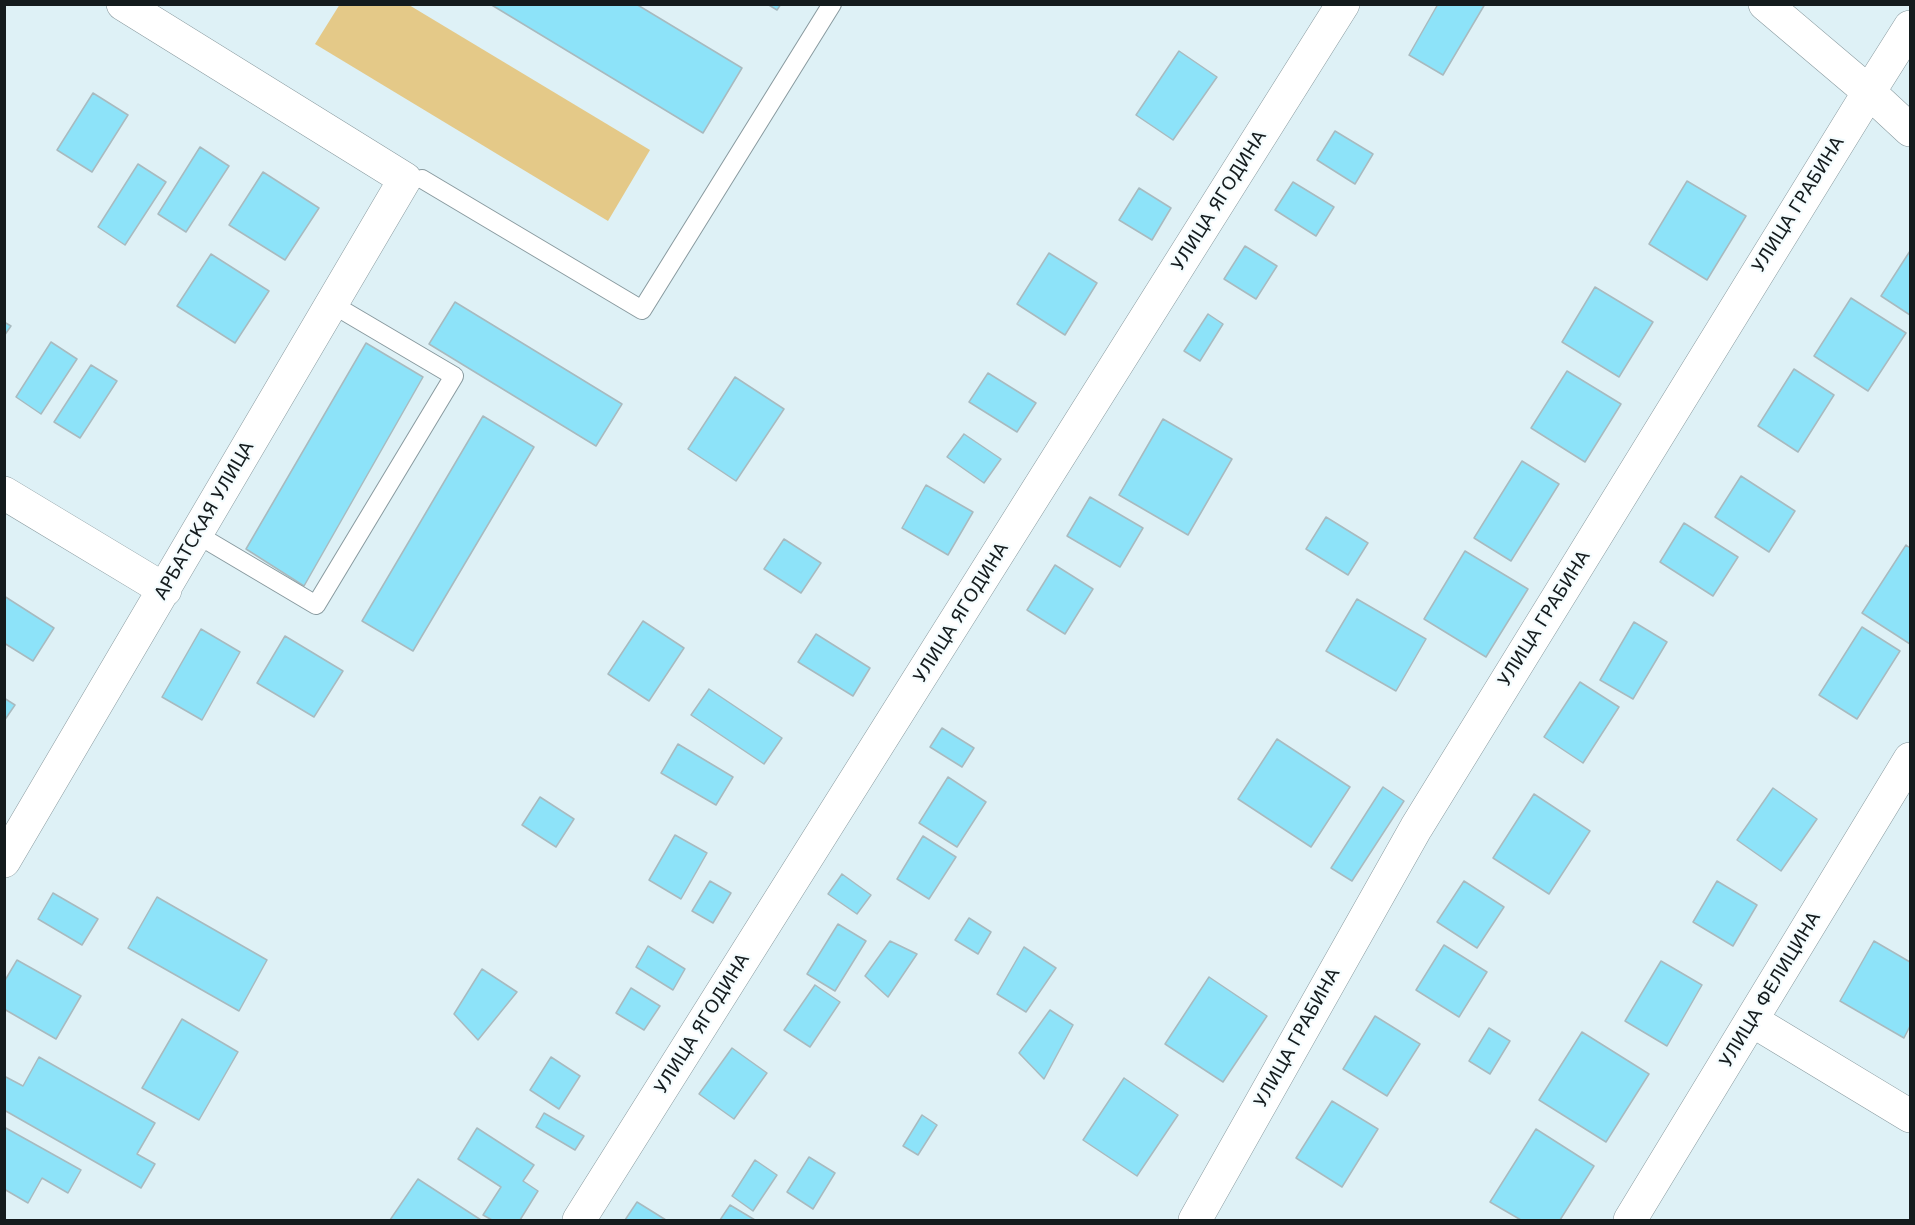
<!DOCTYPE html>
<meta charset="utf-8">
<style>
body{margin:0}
#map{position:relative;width:1915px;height:1225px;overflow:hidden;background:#def1f6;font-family:"DejaVu Sans",sans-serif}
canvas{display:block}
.frame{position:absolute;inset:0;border:6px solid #141b1d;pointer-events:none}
</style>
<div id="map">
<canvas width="1915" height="1225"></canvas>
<div class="frame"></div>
</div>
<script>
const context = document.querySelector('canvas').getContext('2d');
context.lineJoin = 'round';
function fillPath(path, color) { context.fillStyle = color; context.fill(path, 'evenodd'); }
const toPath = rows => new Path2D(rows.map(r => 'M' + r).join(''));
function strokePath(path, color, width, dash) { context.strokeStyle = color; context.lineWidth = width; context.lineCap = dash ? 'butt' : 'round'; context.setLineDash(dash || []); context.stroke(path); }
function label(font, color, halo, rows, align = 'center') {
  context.font = font + ' "DejaVu Sans",sans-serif'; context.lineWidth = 4.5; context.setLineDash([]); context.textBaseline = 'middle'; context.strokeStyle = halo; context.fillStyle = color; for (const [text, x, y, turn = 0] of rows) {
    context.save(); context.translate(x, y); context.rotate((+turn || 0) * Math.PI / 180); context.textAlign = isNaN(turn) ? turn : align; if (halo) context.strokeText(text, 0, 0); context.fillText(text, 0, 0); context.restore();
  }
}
fillPath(toPath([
 [340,4,409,5,650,150,608,221,315,44]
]), '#e4c988');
const building = toPath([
 [490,4,636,4,742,68,703,133,490,4],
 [767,4,781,4,777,10,767,4],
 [1438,4,1485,4,1443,75,1409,55,1438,4],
 [1179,51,1217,77,1173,140,1136,115,1179,51],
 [93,93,128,115,92,172,57,150,93,93],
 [1335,131,1373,154,1355,184,1317,160,1335,131],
 [200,147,229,166,186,232,158,214,200,147],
 [138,164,166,182,125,245,98,227,138,164],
 [263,172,319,208,285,260,229,225,263,172],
 [1687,181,1746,216,1707,280,1649,244,1687,181],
 [1293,182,1334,207,1316,236,1275,210,1293,182],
 [1139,188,1171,208,1152,240,1119,220,1139,188],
 [1245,246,1277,266,1256,299,1224,279,1245,246],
 [1910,251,1910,315,1881,296,1910,251],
 [1049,253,1097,283,1065,335,1017,304,1049,253],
 [211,254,269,291,235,343,177,306,211,254],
 [1595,287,1653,322,1619,377,1562,342,1595,287],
 [1851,298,1906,333,1868,391,1814,356,1851,298],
 [455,302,622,404,596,446,429,344,455,302],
 [1208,314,1223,324,1200,361,1184,351,1208,314],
 [4,322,11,326,4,336,4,322],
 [51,342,77,359,41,414,16,397,51,342],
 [366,343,423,377,304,586,246,549,366,343],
 [91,365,117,381,80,438,54,422,91,365],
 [1794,369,1834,395,1798,452,1758,426,1794,369],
 [1567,371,1621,404,1585,462,1531,428,1567,371],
 [988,373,1036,403,1017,432,969,402,988,373],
 [735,377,784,409,736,481,688,449,735,377],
 [483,416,534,447,413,651,362,621,483,416],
 [1163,419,1232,459,1188,535,1119,495,1163,419],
 [964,434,1001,459,984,483,947,457,964,434],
 [1522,461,1559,484,1511,561,1474,538,1522,461],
 [1741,476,1795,511,1769,552,1715,517,1741,476],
 [926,485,973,512,948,555,902,528,926,485],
 [1090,497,1143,528,1120,567,1067,536,1090,497],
 [1326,517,1368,543,1348,575,1306,549,1326,517],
 [1684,523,1738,557,1713,596,1660,562,1684,523],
 [784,539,821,563,801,593,764,569,784,539],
 [1906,545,1910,548,1910,644,1862,613,1906,545],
 [1465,551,1528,589,1486,657,1424,619,1465,551],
 [1055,565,1093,589,1065,634,1027,610,1055,565],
 [4,596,54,628,33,661,4,643,4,596],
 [1357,599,1426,639,1396,691,1326,651,1357,599],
 [643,621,684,648,649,701,608,674,643,621],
 [1634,622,1667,642,1633,699,1600,680,1634,622],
 [1862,627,1900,651,1857,719,1819,695,1862,627],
 [201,629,240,652,202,720,162,697,201,629],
 [816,634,870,668,853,696,798,662,816,634],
 [285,636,343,671,314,717,257,683,285,636],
 [1580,682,1619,707,1583,763,1544,737,1580,682],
 [709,689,782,738,764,764,691,715,709,689],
 [4,698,15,705,4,721,4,698],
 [942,728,974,748,962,767,930,747,942,728],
 [1277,739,1350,787,1311,847,1238,799,1277,739],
 [678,744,733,777,716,805,661,773,678,744],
 [948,777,986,802,957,847,919,823,948,777],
 [1383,787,1404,801,1352,881,1331,868,1383,787],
 [1773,788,1817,819,1781,871,1737,840,1773,788],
 [1534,794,1590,831,1549,894,1493,858,1534,794],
 [540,797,574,819,556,847,522,825,540,797],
 [675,835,707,853,681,899,649,880,675,835],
 [923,836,956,857,929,899,897,879,923,836],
 [842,874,871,895,857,914,828,894,842,874],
 [710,881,731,893,713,923,692,911,710,881],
 [1464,881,1504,907,1477,948,1437,922,1464,881],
 [1717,881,1757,905,1733,946,1693,922,1717,881],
 [53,893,98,919,82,945,38,919,53,893],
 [157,897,267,960,239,1011,128,948,157,897],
 [969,918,991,932,978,954,955,940,969,918],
 [838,924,866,941,835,991,807,974,838,924],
 [890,941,917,954,888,997,865,976,890,941],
 [1874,941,1910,962,1910,1026,1904,1038,1840,1001,1874,941],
 [1444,945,1487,972,1459,1017,1416,990,1444,945],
 [648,946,685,969,673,990,636,967,648,946],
 [1024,947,1056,968,1026,1012,997,994,1024,947],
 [17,960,81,996,56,1039,4,1009,4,982,17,960],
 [1661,961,1702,985,1667,1046,1625,1021,1661,961],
 [482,969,517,992,478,1040,454,1014,482,969],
 [1209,977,1267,1016,1223,1082,1165,1044,1209,977],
 [815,985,840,1002,810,1047,784,1030,815,985],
 [631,988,660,1006,644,1030,616,1013,631,988],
 [1050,1010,1073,1025,1044,1079,1019,1053,1050,1010],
 [1375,1016,1420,1044,1387,1096,1343,1069,1375,1016],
 [182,1019,238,1052,199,1120,142,1088,182,1019],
 [1489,1028,1510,1041,1490,1074,1469,1061,1489,1028],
 [1582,1032,1649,1074,1606,1142,1539,1100,1582,1032],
 [732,1048,767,1073,734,1119,699,1094,732,1048],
 [39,1057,155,1123,137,1154,155,1164,141,1188,4,1110,4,1076,23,1086,39,1057],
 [551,1057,580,1076,559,1109,530,1090,551,1057],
 [1124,1078,1178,1115,1137,1176,1083,1140,1124,1078],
 [1332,1101,1378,1129,1342,1187,1296,1158,1332,1101],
 [544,1113,584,1136,575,1150,536,1127,544,1113],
 [922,1115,937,1125,918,1155,903,1146,922,1115],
 [4,1127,81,1170,68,1193,42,1178,28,1203,4,1189,4,1127],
 [477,1128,534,1165,523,1181,538,1191,520,1220,492,1220,483,1215,501,1187,458,1159,477,1128],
 [1536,1129,1594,1166,1560,1220,1521,1220,1490,1202,1536,1129],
 [809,1157,835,1173,813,1209,787,1192,809,1157],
 [755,1160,777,1175,753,1211,732,1196,755,1160],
 [418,1179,481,1220,390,1220,418,1179],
 [637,1202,666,1220,625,1220,637,1202],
 [730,1205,755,1220,720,1220,730,1205]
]);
fillPath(building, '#8de3f9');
strokePath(building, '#a8babf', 1.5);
const lane = toPath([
 [422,179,642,310,832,4],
 [198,535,316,605,454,376,332,304]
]);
const street = toPath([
 [1765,4,1869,92,1910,130],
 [4,493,165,590],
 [4,861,405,179,123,4],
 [1753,1021,1910,1116],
 [1195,1220,1416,828,1869,92,1910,27],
 [1630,1220,1910,759]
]);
const secondary = toPath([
 [579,1220,1343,4]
]);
strokePath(lane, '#899a9f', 20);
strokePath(street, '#899a9f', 34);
strokePath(secondary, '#899a9f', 34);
strokePath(lane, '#fff', 18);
strokePath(street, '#fff', 33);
strokePath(secondary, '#fff', 33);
label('18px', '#141b1d', '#f4fcfe', [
 ["УЛИЦА ЯГОДИНА",1220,201,-58],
 ["УЛИЦА ГРАБИНА",1799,205,-58],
 ["АРБАТСКАЯ УЛИЦА",205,521,-60],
 ["УЛИЦА ЯГОДИНА",962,613,-58],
 ["УЛИЦА ГРАБИНА",1545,619,-58],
 ["УЛИЦА ФЕЛИЦИНА",1771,990,-59],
 ["УЛИЦА ЯГОДИНА",703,1024,-58],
 ["УЛИЦА ГРАБИНА",1298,1038,-61]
]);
</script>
